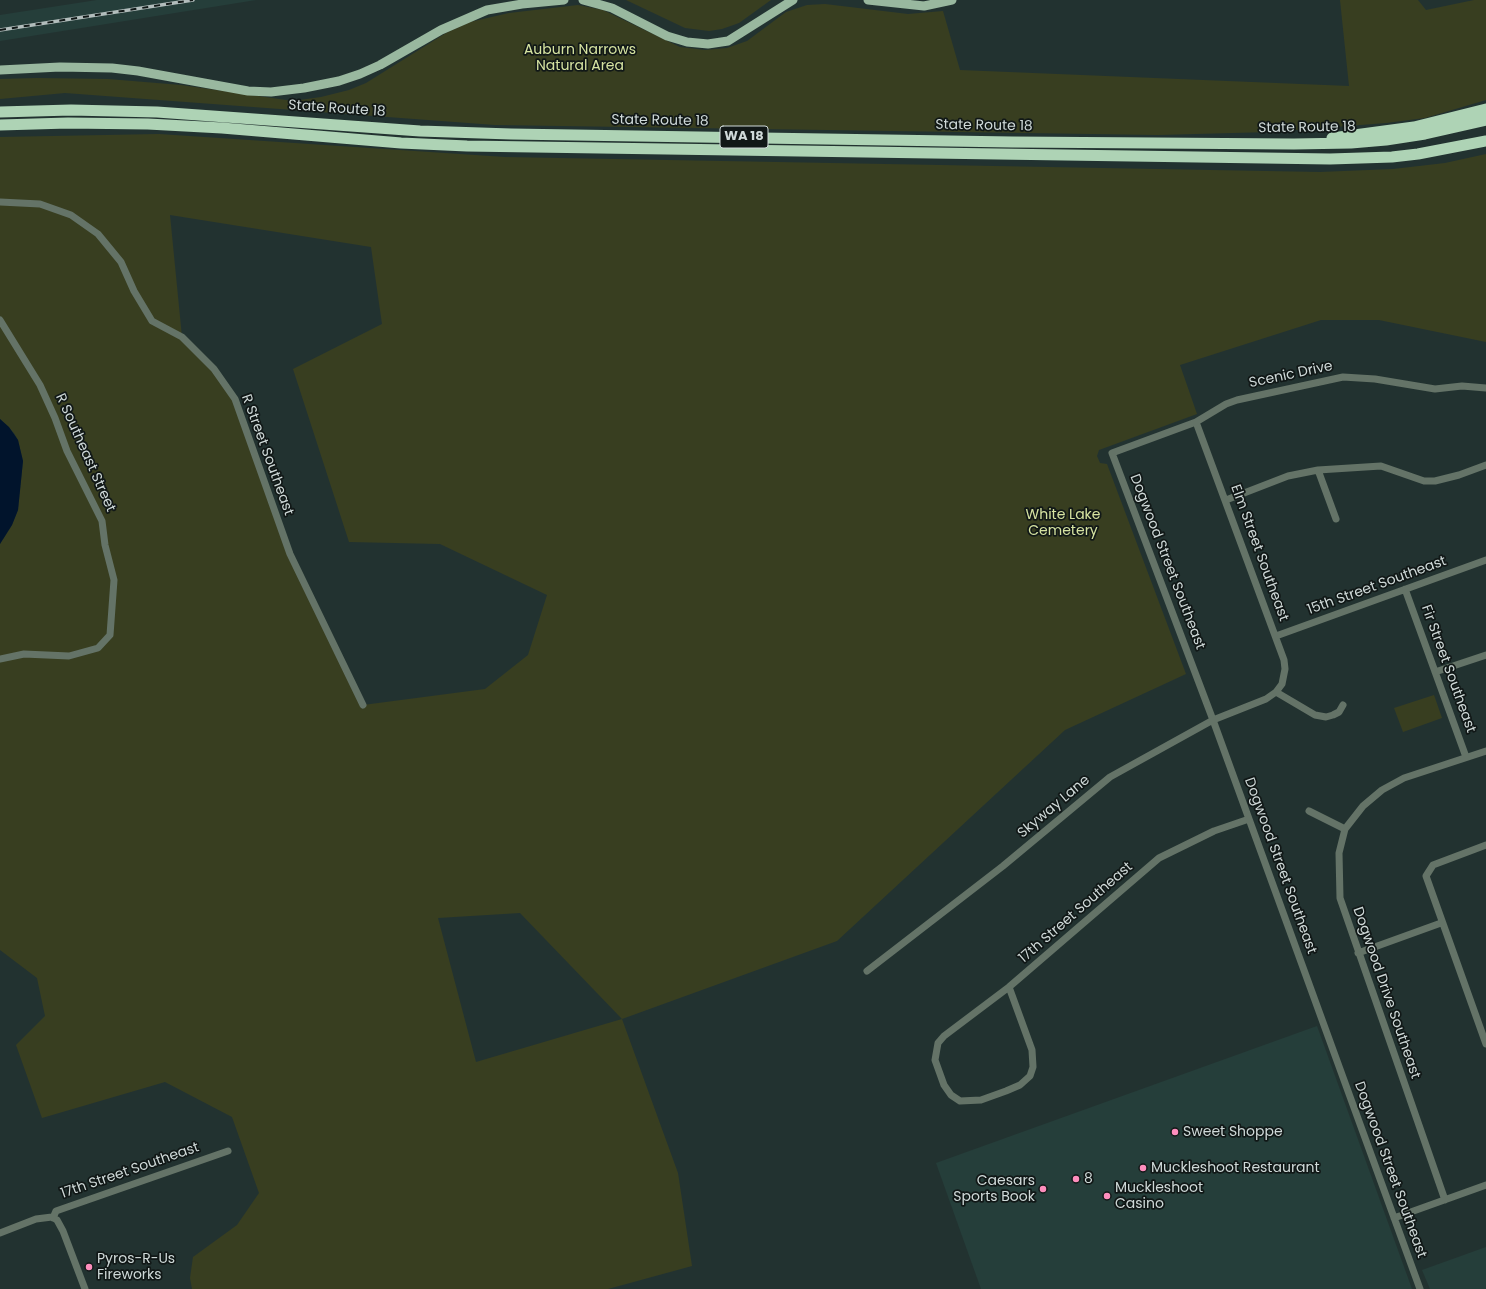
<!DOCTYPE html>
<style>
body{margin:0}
canvas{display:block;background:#223230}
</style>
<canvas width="1486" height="1289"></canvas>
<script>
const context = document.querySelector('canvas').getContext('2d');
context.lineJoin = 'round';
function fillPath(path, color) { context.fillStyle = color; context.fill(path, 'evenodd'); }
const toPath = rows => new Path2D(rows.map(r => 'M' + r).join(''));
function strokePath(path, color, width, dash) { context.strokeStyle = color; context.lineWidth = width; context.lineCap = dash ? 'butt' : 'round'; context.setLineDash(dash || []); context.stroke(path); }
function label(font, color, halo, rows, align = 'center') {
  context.font = font + ' Poppins,sans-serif'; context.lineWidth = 3.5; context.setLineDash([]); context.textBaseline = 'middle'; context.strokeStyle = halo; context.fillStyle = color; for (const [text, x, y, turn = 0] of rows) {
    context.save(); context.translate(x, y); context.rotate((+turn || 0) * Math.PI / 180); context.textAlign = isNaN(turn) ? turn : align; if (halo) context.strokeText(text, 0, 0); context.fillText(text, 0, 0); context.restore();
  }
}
fillPath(toPath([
 [97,0,256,0,0,41,0,15],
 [1317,1026,1412,1289,981,1289,936,1163],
 [1486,1247,1486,1289,1430,1289,1422,1270]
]), '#253e3a');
fillPath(toPath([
 [626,0,771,0,739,23,722,29,709,31,685,28],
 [1340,0,1418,0,1426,10,1474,0,1486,0,1486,100,1425,118,1386,123,1270,132,1158,135,495,125,65,93,0,99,0,79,37,78,108,79,181,85,293,101,321,97,349,90,366,83,446,33,470,22,509,13,578,5,603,10,680,47,705,50,727,48,747,41,786,12,807,5,825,4,908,14,943,11,960,70,1349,86],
 [159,134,505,157,1320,172,1393,169,1445,163,1486,154,1486,342,1379,320,1321,320,1180,365,1197,414,1099,450,1097,456,1100,463,1107,464,1186,674,1065,730,837,941,622,1019,678,1173,692,1266,608,1289,192,1289,190,1278,193,1257,237,1225,259,1193,232,1117,165,1082,42,1118,16,1045,45,1016,37,978,0,950,0,544,12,525,18,510,23,461,18,440,14,433,0,419,0,137],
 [170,215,371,247,382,324,293,369,349,542,440,544,547,595,528,655,485,689,363,705,290,554,235,399,214,369,182,337],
 [520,913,622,1019,476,1062,438,918],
 [1434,695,1442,718,1403,732,1394,708]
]), '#383e20');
fillPath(toPath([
 [0,419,9,427,18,440,23,461,18,510,12,525,0,544]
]), '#01142c');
strokePath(toPath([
 [0,202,40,204,71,215,98,234,121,262,134,291,152,321,182,337,214,369,235,399,290,554,363,705],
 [0,320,40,385,55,418,67,451,102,521,105,545,114,580,110,635,98,648,69,656,24,654,0,659],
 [1318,470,1336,519],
 [1226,500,1288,476,1318,470,1381,466,1424,481,1435,481,1459,475,1486,465],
 [1405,589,1466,757],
 [1276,636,1486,560],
 [1435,672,1486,655],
 [1276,692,1315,715,1326,717,1333,715,1339,712,1343,705],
 [1309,811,1345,829],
 [1486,845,1433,865,1426,876,1486,1044],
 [1358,953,1441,923],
 [867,971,1003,866,1110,777,1213,720,1266,699,1276,692,1282,684,1285,669,1284,660,1196,422],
 [1009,987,1032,1050,1033,1067,1030,1076,1020,1085,1006,1091,981,1100,960,1101,951,1095,944,1085,935,1060,938,1043,944,1036,1009,987,1159,858,1214,831,1249,819],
 [1445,1200,1340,898,1339,853,1345,829,1363,806,1382,790,1404,778,1486,751],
 [53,1218,56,1211,228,1151],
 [1394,1218,1486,1185],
 [0,1233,36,1219,52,1217,57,1220,63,1231,85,1289],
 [1420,1289,1213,720,1112,453,1196,422,1226,404,1237,400,1343,377,1375,379,1435,389,1462,386,1486,388]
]), '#647367', 7);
strokePath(toPath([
 [583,0,612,8,667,36,687,42,708,44,728,41,793,0],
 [868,0,924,6,952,0],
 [0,70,60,67,112,68,138,71,248,91,271,92,304,88,339,81,360,74,380,65,441,30,487,10,522,4,564,0]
]), '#99b89f', 9);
strokePath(toPath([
 [0,112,71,110,157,112,420,131,511,134,1012,142,1294,144,1351,143,1386,140,1425,134,1486,120],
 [0,125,68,123,148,124,222,128,401,143,467,146,1330,159,1392,157,1418,154,1486,141],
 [1332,138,1414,127,1486,109]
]), '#aed3b5', 11);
const rail = toPath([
 [0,30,193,0]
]);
strokePath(rail, '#b2bdbc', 3.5);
strokePath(rail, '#111817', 2, [6]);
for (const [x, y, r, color] of [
 [1175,1132,4,"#fe8ebd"],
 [1143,1168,4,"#fe8ebd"],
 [1076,1179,4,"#fe8ebd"],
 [1043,1189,4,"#fe8ebd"],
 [1107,1196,4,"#fe8ebd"],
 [89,1267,4,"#fe8ebd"]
]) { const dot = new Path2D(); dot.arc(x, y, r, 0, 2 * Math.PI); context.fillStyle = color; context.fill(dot); strokePath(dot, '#111817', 1.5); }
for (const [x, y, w] of [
 [744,137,48]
]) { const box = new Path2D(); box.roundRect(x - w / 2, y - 11, w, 22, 3); context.fillStyle = '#111817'; context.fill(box); strokePath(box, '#cfd9d8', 1); }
label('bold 13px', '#cfd9d8', null, [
 ["WA 18",744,137]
]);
label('14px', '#d6e3a1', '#111817', [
 ["Auburn Narrows",580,50],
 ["Natural Area",580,66],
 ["White Lake",1063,515],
 ["Cemetery",1063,531]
]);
label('14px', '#cfd9d8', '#111817', [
 ["State Route 18",337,109,4],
 ["State Route 18",660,121,1],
 ["State Route 18",984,126,1],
 ["State Route 18",1307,128,-1],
 ["Scenic Drive",1291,375,-12],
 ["R Southeast Street",85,453,66],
 ["R Street Southeast",267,455,70],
 ["Elm Street Southeast",1259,553,70],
 ["Dogwood Street Southeast",1167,562,69],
 ["15th Street Southeast",1377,586,-20],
 ["Fir Street Southeast",1448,669,70],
 ["Skyway Lane",1054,807,-40],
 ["Dogwood Street Southeast",1280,866,70],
 ["17th Street Southeast",1076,913,-41],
 ["Dogwood Drive Southeast",1386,993,71],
 ["Dogwood Street Southeast",1390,1170,70],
 ["17th Street Southeast",130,1171,-19]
]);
label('14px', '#cfd9d8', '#111817', [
 ["Sweet Shoppe",1183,1132],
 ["Muckleshoot Restaurant",1151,1168],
 ["8",1084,1179],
 ["Caesars",1035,1181,"right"],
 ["Sports Book",1035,1197,"right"],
 ["Muckleshoot",1115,1188],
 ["Casino",1115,1204],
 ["Pyros-R-Us",97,1259],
 ["Fireworks",97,1275]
], 'left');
</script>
